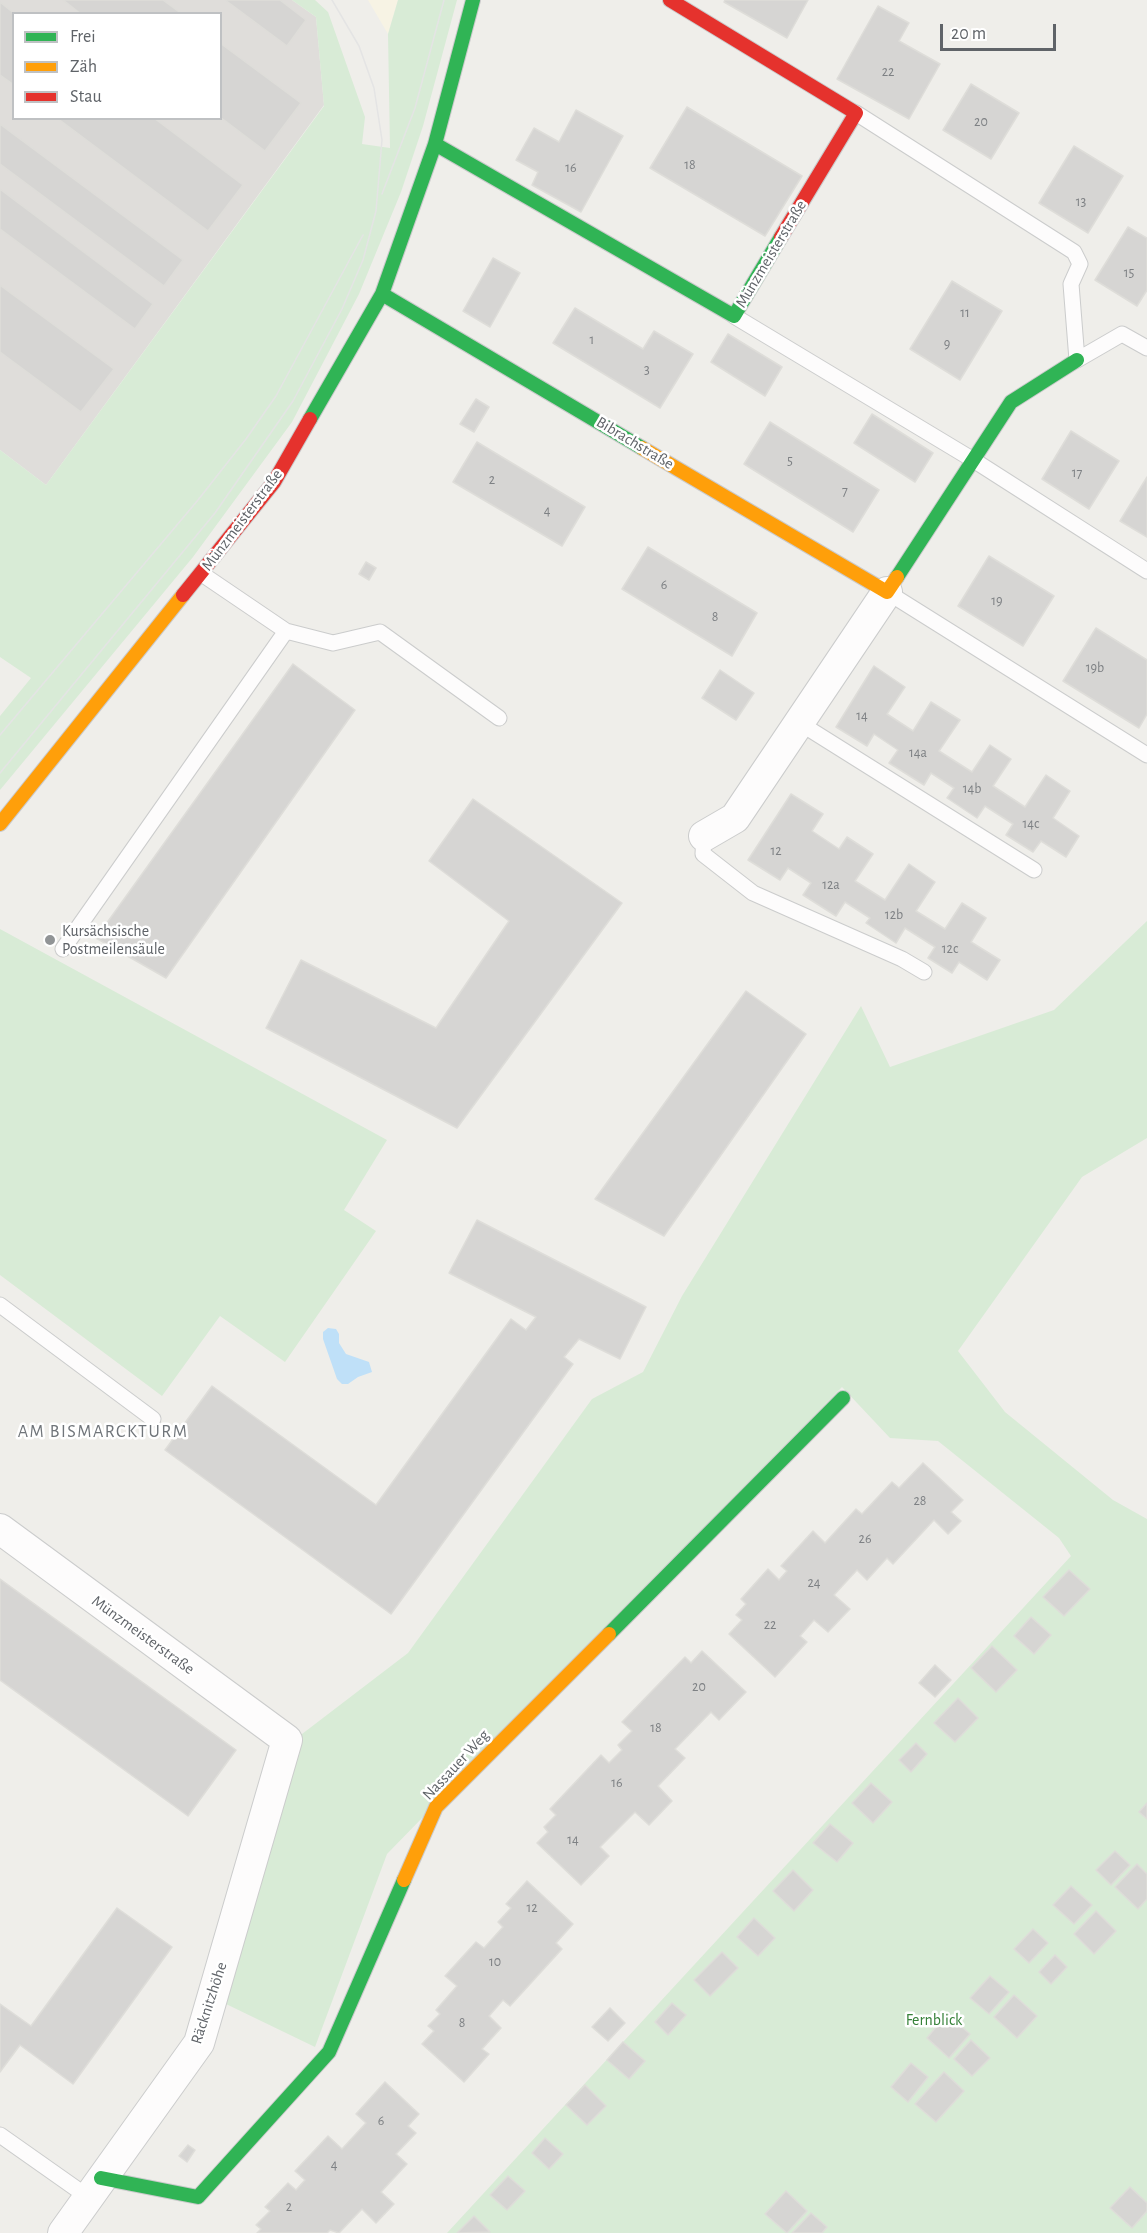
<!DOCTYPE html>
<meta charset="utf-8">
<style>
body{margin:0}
#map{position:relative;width:1147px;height:2233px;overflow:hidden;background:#efeeea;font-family:"Alegreya Sans",sans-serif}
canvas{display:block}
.legend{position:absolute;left:12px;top:12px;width:210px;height:108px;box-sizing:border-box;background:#fff;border:2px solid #bfc1c3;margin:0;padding:8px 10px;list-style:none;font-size:18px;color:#5f6368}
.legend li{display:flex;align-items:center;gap:12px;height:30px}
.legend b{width:30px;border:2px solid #bfc1c3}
.scale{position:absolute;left:940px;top:24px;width:116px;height:27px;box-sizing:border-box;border:3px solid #5f6368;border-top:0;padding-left:8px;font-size:18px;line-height:21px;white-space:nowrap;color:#5f6368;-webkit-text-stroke:4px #fff;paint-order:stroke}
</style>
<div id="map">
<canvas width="1147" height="2233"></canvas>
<ul class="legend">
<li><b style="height:8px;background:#30b455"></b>Frei</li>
<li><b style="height:8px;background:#ff9f0a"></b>Zäh</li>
<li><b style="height:8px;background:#e5322d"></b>Stau</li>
</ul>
<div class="scale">20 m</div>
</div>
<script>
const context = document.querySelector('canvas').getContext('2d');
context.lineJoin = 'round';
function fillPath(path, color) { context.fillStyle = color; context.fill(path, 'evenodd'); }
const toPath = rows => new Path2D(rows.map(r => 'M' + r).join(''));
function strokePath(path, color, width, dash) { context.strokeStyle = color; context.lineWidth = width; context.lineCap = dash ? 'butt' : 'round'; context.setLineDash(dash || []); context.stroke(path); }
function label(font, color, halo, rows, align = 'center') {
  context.font = font + ' "Alegreya Sans",sans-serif'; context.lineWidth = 5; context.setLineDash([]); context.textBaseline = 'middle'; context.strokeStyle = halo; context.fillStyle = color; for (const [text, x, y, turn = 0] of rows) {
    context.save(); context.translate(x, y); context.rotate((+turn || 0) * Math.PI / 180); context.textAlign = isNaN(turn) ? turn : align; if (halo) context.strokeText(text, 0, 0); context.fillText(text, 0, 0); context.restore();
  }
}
fillPath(toPath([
 [368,0,398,0,388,34]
]), '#f7f3e4');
fillPath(toPath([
 [0,0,292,0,316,17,324,105,46,485,0,450],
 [14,14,220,14,220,118,14,118]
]), '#dfddda');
fillPath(toPath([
 [292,0,315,0,328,12,365,117,362,144,390,148,388,34,398,0,457,0,423,126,401,192,359,294,292,422,193,557,0,790,0,716,31,678,0,657,0,450,46,485,324,106,316,17],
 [1147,921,1147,1138,1082,1177,958,1351,1005,1412,1113,1500,1147,1519,1147,2233,447,2233,1071,1556,1059,1538,938,1441,890,1438,842,1387,387,1854,315,2047,226,2004,302,1734,408,1653,592,1399,643,1372,682,1296,861,1006,890,1067,1054,1010],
 [0,929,387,1140,344,1210,376,1231,285,1362,220,1316,162,1396,0,1275]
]), '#d8ebd6');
fillPath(toPath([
 [328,1328,336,1329,339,1334,339,1343,346,1354,369,1362,372,1372,358,1377,348,1384,342,1384,337,1379,323,1339,323,1332]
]), '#bfe0f8');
const building = toPath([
 [63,0,163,0,182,14,81,14,63,0],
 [225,0,280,0,306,20,287,46,225,0],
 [725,0,808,0,787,38,724,2,725,0],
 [0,2,15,14,14,85,0,75,0,2],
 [878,6,909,23,899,41,940,64,909,119,837,79,878,6],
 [220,43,301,103,265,151,220,117,220,43],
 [971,84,1019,113,991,159,943,130,971,84],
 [687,107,802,176,765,236,650,168,687,107],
 [576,110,623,136,581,212,532,185,538,172,516,160,534,128,559,142,576,110],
 [57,118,154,118,243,185,208,231,57,118],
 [0,124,183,260,164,286,0,164,0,124],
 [1074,146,1123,176,1088,233,1039,203,1074,146],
 [0,189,153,304,135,329,0,229,0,189],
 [1128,227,1147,238,1147,290,1137,306,1095,280,1128,227],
 [493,258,520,273,490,327,463,311,493,258],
 [952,281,1002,311,960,380,910,349,952,281],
 [0,285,114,369,81,412,0,352,0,285],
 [575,308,643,349,654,331,693,354,660,408,553,343,575,308],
 [728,334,782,367,765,396,711,362,728,334],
 [476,399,489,407,474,432,460,424,476,399],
 [872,414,933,453,915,482,854,443,872,414],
 [770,422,879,490,853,532,744,464,770,422],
 [1071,431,1119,461,1089,509,1042,479,1071,431],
 [477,442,585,507,562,546,453,482,477,442],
 [1147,477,1147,537,1120,521,1147,477],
 [648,547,757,613,732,656,622,589,648,547],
 [989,556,1054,596,1023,646,958,606,989,556],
 [366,562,376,568,369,580,359,574,366,562],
 [1096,628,1147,660,1147,714,1139,728,1063,681,1096,628],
 [293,664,355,710,166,978,96,938,293,664],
 [874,666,905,687,887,714,913,731,931,702,960,720,939,751,972,772,990,745,1011,759,993,786,1025,807,1046,775,1070,791,1053,818,1079,836,1066,857,1041,841,1033,852,1006,835,1013,824,985,806,977,818,947,798,954,788,931,773,924,785,889,763,898,750,874,734,867,746,836,727,874,666],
 [720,670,754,693,736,720,702,698,720,670],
 [791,794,823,814,812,831,839,849,847,837,873,854,855,881,885,900,909,864,935,882,916,911,945,929,962,903,986,918,971,942,1000,960,987,980,959,962,952,973,928,958,935,947,905,928,896,943,866,923,870,918,845,902,836,916,803,895,811,883,788,868,780,880,748,860,791,794],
 [473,799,622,903,457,1128,266,1028,301,960,436,1028,509,921,429,861,473,799],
 [746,991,806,1034,664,1236,595,1199,746,991],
 [477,1220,646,1307,620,1359,579,1339,564,1357,573,1364,391,1614,165,1450,212,1386,376,1505,511,1319,526,1330,536,1317,449,1273,477,1220],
 [923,1463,963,1500,951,1512,961,1521,948,1534,934,1520,893,1564,887,1558,867,1580,857,1570,834,1595,850,1609,828,1632,814,1620,800,1636,807,1642,775,1677,729,1634,742,1620,736,1615,746,1604,741,1599,768,1569,779,1580,787,1571,781,1566,813,1531,825,1543,856,1509,862,1514,892,1482,899,1488,923,1463],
 [1069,1570,1090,1589,1064,1616,1043,1597,1069,1570],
 [0,1579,236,1750,188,1816,0,1680,0,1579],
 [1031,1617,1051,1635,1034,1654,1014,1636,1031,1617],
 [992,1646,1017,1670,996,1692,971,1668,992,1646],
 [702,1651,746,1692,719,1720,711,1712,675,1749,685,1758,658,1786,672,1801,649,1825,635,1812,600,1847,609,1856,581,1885,537,1843,548,1832,544,1827,556,1815,550,1809,601,1755,609,1763,622,1750,618,1745,632,1731,622,1722,685,1657,691,1663,702,1651],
 [935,1665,951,1680,935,1697,919,1683,935,1665],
 [958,1698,978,1718,955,1742,934,1723,958,1698],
 [916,1743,927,1754,911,1772,899,1760,916,1743],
 [871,1783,892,1802,873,1823,852,1803,871,1783],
 [1147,1803,1147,1819,1139,1812,1147,1803],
 [830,1824,853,1843,837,1862,813,1843,830,1824],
 [1115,1851,1130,1865,1111,1885,1096,1870,1115,1851],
 [1137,1864,1147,1874,1147,1899,1138,1909,1115,1887,1137,1864],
 [793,1870,813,1890,794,1911,773,1891,793,1870],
 [527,1881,573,1924,556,1943,562,1949,510,2006,503,2000,489,2016,501,2028,482,2049,489,2054,464,2082,422,2044,434,2031,428,2026,440,2014,436,2010,457,1986,445,1976,476,1942,484,1948,503,1927,498,1922,511,1908,506,1904,527,1881],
 [1071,1886,1092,1905,1074,1924,1053,1905,1071,1886],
 [117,1908,172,1947,73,2084,20,2045,0,2072,0,2004,31,2026,117,1908],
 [1096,1911,1116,1931,1094,1954,1074,1934,1096,1911],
 [754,1918,775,1938,758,1956,737,1937,754,1918],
 [1033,1929,1048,1943,1029,1963,1014,1949,1033,1929],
 [722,1952,738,1968,710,1996,694,1980,722,1952],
 [1055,1955,1067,1967,1051,1984,1039,1972,1055,1955],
 [990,1976,1009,1992,989,2014,970,1998,990,1976],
 [1014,1995,1037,2016,1017,2038,994,2017,1014,1995],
 [672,2003,686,2015,668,2035,655,2022,672,2003],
 [610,2008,625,2023,608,2041,592,2027,610,2008],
 [947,2014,970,2034,949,2058,927,2038,947,2014],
 [971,2040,990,2058,972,2076,954,2059,971,2040],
 [623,2042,645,2061,629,2079,607,2060,623,2042],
 [911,2063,928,2077,908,2102,891,2087,911,2063],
 [944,2072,964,2091,936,2122,915,2104,944,2072],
 [385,2082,419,2114,408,2126,416,2133,396,2154,407,2164,381,2192,394,2204,376,2223,362,2209,339,2233,330,2230,327,2233,257,2233,261,2229,256,2225,270,2211,265,2207,288,2183,296,2190,305,2180,295,2171,328,2136,342,2149,366,2123,356,2114,385,2082],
 [585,2085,606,2106,587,2125,566,2105,585,2085],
 [545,2138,563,2154,549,2169,532,2153,545,2138],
 [188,2145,195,2150,187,2162,179,2156,188,2145],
 [508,2176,525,2191,507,2210,490,2195,508,2176],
 [1130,2187,1147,2203,1147,2211,1132,2228,1110,2208,1130,2187],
 [786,2191,807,2211,787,2233,765,2214,786,2191],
 [811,2213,827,2227,822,2233,792,2233,811,2213],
 [474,2216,490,2232,457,2233,474,2216]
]);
fillPath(building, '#d6d5d3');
strokePath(building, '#deddd9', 1.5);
const lane = toPath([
 [856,113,1074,252,1080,264,1071,284,1077,360,1122,334,1147,348],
 [734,316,975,461,1147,571],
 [202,574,286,631,333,643,380,632,499,718],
 [887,592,1147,755],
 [798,722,1034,870],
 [704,836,703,854,753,893,902,959,924,972],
 [63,949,286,631],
 [0,1305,153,1419],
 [0,2135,88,2197]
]);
const street = toPath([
 [704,836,735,818,887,592],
 [0,1529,287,1740,199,2043,63,2233]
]);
const fast = toPath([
 [435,144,734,316,781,237],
 [382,294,642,448],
 [310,419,382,294,435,144,473,0],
 [897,577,1011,402,1077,360],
 [609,1634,843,1398],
 [101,2178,198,2197,329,2052,404,1880]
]);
const slow = toPath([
 [642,448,887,592,897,577],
 [0,824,183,595],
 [404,1880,436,1807,609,1634]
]);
const jam = toPath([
 [670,0,856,113,781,237],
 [183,595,274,482,310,419]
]);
strokePath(lane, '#cbcccc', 17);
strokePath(street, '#cbcccc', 32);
strokePath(fast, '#cacacb', 16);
strokePath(slow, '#cacacb', 16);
strokePath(jam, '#cacacb', 16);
strokePath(lane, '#fdfcfc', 15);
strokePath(street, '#fdfcfc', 30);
strokePath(fast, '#30b455', 14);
strokePath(slow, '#ff9f0a', 14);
strokePath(jam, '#e5322d', 14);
strokePath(toPath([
 [382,194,415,108,444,0],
 [0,735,198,500,246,439,276,396,363,235],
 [0,773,215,513,293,401,342,309,363,260,376,211,382,140,374,88,359,46,332,0]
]), '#e4e4e4', 1.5);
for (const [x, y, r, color] of [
 [50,940,6,"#919496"]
]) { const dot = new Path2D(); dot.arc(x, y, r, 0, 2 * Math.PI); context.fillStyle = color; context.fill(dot); strokePath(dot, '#fff', 2); }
label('14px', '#7e8184', null, [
 ["22",888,72],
 ["20",981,122],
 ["18",690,165],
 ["16",571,168],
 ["13",1081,202],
 ["15",1129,273],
 ["11",965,313],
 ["1",592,340],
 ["9",947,344],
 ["3",647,370],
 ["5",790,461],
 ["17",1077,473],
 ["2",492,480],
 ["7",845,491],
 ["4",547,511],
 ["6",664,585],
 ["19",997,601],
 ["8",715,617],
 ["19b",1095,668],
 ["14",862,716],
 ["14a",918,753],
 ["14b",972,789],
 ["14c",1031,824],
 ["12",776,851],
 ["12a",831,885],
 ["12b",894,915],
 ["12c",950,949],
 ["28",920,1501],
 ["26",865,1539],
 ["24",814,1583],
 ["22",770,1625],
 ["20",699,1687],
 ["18",656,1728],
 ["16",617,1783],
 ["14",573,1840],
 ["12",532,1908],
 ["10",495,1962],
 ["8",462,2023],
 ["6",381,2121],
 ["4",334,2165],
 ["2",289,2207]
]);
label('16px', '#5f6368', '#fff', [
 ["Münzmeisterstraße",771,254,-59],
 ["Bibrachstraße",635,443,31],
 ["Münzmeisterstraße",242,520,-53],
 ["Münzmeisterstraße",143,1635,36],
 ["Nassauer Weg",456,1765,-47],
 ["Räcknitzhöhe",209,2003,-72]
]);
label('16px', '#5f6368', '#fff', [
 ["Kursächsische",62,931],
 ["Postmeilensäule",62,949]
], 'left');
label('16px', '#358138', '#fff', [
 ["Fernblick",934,2020]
]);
context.letterSpacing = '1.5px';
label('18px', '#70757a', '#fff', [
 ["AM BISMARCKTURM",103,1432]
]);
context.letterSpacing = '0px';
</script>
